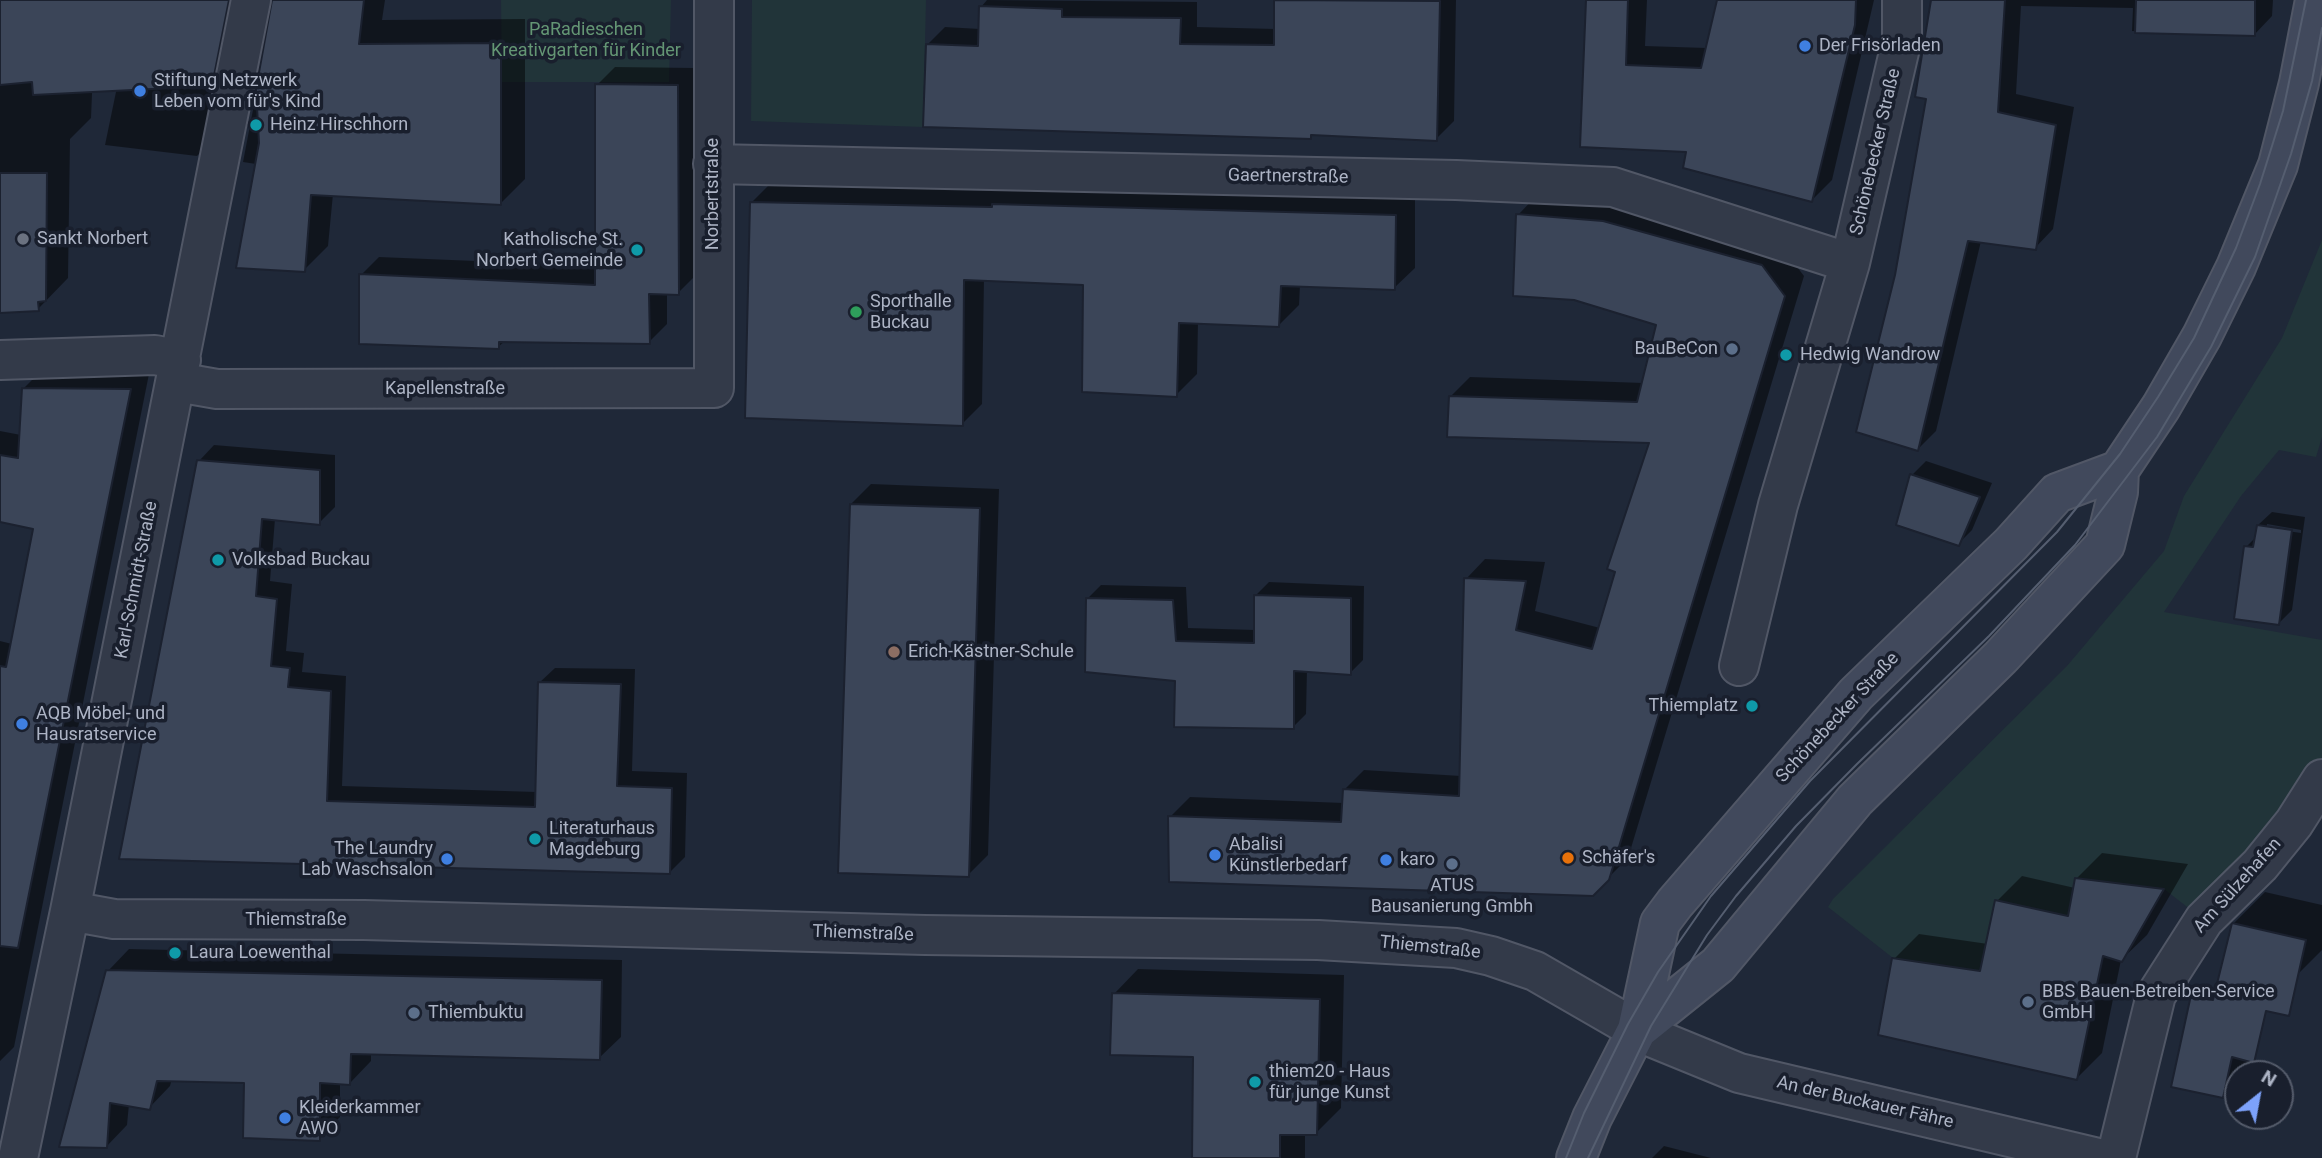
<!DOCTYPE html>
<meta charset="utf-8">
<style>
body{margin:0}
#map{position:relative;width:2322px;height:1158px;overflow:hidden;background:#1f2838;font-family:Roboto,sans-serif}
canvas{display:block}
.north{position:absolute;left:2224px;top:1060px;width:70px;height:70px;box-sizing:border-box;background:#191f2d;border:2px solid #545b6a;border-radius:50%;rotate:31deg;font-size:19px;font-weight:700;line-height:28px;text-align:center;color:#adb4c5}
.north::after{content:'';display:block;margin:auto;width:24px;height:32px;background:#7da2fb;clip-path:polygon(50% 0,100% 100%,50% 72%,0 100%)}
</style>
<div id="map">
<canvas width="2322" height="1158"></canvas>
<div class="north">N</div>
</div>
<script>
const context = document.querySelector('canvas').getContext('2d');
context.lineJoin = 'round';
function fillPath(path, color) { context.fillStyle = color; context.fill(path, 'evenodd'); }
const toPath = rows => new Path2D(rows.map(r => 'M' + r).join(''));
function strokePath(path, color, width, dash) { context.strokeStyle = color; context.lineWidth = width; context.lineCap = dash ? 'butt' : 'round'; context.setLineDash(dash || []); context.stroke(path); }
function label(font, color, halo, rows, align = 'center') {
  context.font = font + ' Roboto,sans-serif'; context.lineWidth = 7; context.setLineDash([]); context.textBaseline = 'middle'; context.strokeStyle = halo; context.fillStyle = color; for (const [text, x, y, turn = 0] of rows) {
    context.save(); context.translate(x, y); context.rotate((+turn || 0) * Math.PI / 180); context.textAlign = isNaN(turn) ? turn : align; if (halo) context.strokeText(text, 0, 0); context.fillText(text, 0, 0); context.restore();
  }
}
fillPath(toPath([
 [501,0,671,0,669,82,502,82],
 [752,0,926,0,923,127,751,121],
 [2322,240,2322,437,2316,457,2279,450,2241,496,2164,612,2322,640,2322,779,2204,920,2164,889,2076,878,2068,916,1996,900,1980,971,1893,958,1828,907,1833,899,2067,666,2164,551,2184,496,2282,338]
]), '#213439');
fillPath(toPath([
 [0,0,96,0,91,118,70,139,68,278,38,309,0,310],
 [135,0,247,0,221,132,197,156,105,145],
 [274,0,385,0,382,20,525,19,525,179,501,203,333,194,328,246,304,270,256,164,243,162],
 [987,0,1197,2,1197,27,1276,29,1276,0,1456,0,1454,121,1436,139,1314,133,1310,137,927,45,945,27,980,29,981,7],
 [1587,0,1647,0,1645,46,1707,48,1719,0,1874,0,1832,180,1812,200,1688,151,1582,146],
 [1933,0,2273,0,2272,16,2254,35,2132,31,2133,8,2021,6,2016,94,2074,107,2053,229,2035,248,1981,241,1936,431,1918,449,1896,275,1928,98],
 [615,67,695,68,696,275,678,293,667,293,667,324,649,342,505,341,498,347,361,275,379,257,597,266,597,85],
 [772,182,1415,195,1415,268,1394,288,1300,285,1299,305,1278,326,1198,322,1197,374,1176,395,1085,283,984,279,982,404,962,424,751,203],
 [1537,195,1623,202,1781,246,1804,276,1628,858,1592,894,1170,817,1190,797,1344,803,1344,790,1364,770,1461,776,1466,579,1485,559,1545,562,1535,611,1600,628,1652,441,1450,397,1470,377,1644,383,1658,324,1575,298,1518,215],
 [44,368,150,369,14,1047,0,1061,0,641,12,644,35,527,0,521,0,431,21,435,23,389],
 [214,445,335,455,335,507,319,523,275,519,270,581,292,584,286,651,304,653,302,672,346,676,342,786,537,792,539,683,555,668,635,669,632,771,687,773,685,857,669,873,121,857,199,461],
 [1926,461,1992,483,1972,530,1958,544,1912,475],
 [871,484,999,489,988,855,968,875,851,504],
 [2272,512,2305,517,2292,610,2278,624,2246,547,2257,536,2258,525],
 [2267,524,2301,530,2301,533,2267,528],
 [1269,582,1364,586,1363,660,1350,673,1307,670,1306,714,1293,727,1177,679,1088,598,1101,585,1186,587,1188,628,1256,630,1256,595],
 [2102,853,2188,864,2147,935,2121,960,2102,1053,2077,1078,1894,959,1919,934,1988,944,1997,901,2022,876,2075,888,2077,878],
 [2265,892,2322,905,2322,950,2298,974,2231,926],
 [129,949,622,960,621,1037,599,1058,371,1053,371,1061,350,1083,340,1082,340,1117,319,1138,246,1082,172,1079,170,1086,149,1108,129,1104,127,1125,106,1147,108,971],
 [1138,969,1344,975,1341,1108,1316,1133,1305,1133,1305,1158,1194,1158,1195,1055,1114,994],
 [2219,989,2268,999,2254,1064,2244,1074,2238,1074,2238,1080,2222,1096,2187,1021],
 [1664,1146,1711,1158,1652,1158]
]), '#0007');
const building = toPath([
 [0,0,229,0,212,86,33,95,32,82,0,85,0,0],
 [272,0,364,0,359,44,501,43,501,205,311,195,305,272,236,268,259,143,256,89,272,0],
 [1274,0,1440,1,1437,141,1311,135,1311,139,923,127,926,44,978,46,979,6,1062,9,1062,17,1181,18,1180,44,1274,45,1274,0],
 [1586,0,1628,0,1626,65,1701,68,1717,0,1856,0,1855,25,1812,202,1683,168,1686,152,1580,147,1586,0],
 [1931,0,2005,0,1998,112,2056,125,2036,250,1968,241,1918,451,1856,432,1895,275,1926,99,1915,97,1931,0],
 [2136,0,2255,0,2255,36,2135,33,2136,0],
 [595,84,678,85,679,295,649,294,650,344,499,342,499,349,359,344,359,274,595,285,595,84],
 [0,173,47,173,46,301,38,302,39,311,0,313,0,173],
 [750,202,992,207,992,204,1396,215,1395,290,1281,286,1279,327,1179,323,1177,397,1082,392,1083,285,964,280,963,426,745,418,750,202],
 [1516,214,1603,221,1762,265,1785,296,1609,880,1593,896,1169,882,1168,816,1341,822,1343,789,1459,796,1464,578,1526,581,1516,630,1592,649,1615,572,1607,569,1649,443,1447,437,1449,396,1637,402,1656,325,1574,300,1513,296,1516,214],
 [22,388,131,389,18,948,0,946,0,666,6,667,33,529,0,522,0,455,18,458,22,388],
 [197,460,320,470,320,525,262,519,256,596,277,599,271,666,290,668,288,687,331,691,327,801,535,807,538,682,621,684,617,786,672,788,670,874,119,859,197,460],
 [1910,474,1980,497,1959,546,1896,525,1910,474],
 [850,504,980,508,969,877,838,873,850,504],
 [2257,525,2292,530,2279,625,2234,619,2244,546,2253,547,2257,525],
 [1254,595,1351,598,1351,675,1294,671,1294,729,1174,727,1175,681,1085,672,1086,598,1173,600,1176,641,1254,643,1254,595],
 [2075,878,2164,889,2122,962,2103,956,2077,1080,1878,1035,1892,958,1980,971,1995,900,2068,916,2075,878],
 [2232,923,2306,940,2289,1016,2266,1011,2254,1063,2232,1057,2223,1098,2171,1087,2191,995,2213,1000,2232,923],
 [106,970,602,980,600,1060,351,1054,350,1085,320,1083,320,1141,243,1138,244,1083,157,1081,150,1110,110,1103,107,1148,59,1147,106,970],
 [1112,993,1320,999,1317,1135,1280,1135,1280,1158,1192,1158,1193,1057,1110,1055,1112,993]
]);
fillPath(building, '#3b4558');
strokePath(building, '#1b212f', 2);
const street = toPath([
 [713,164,1456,180,1613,187,1850,263],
 [0,360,155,355,181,360],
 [177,382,217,389,714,388,714,0],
 [1739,666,1778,505,1850,263,1902,39,1902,0],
 [70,911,114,919,364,920,925,935,1318,940,1456,948,1491,956,1535,971,1646,1035,1739,1073,2098,1158],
 [18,1158,70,911,251,0],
 [2116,1158,2156,995,2204,920,2260,865,2294,823,2322,779]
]);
const secondary = toPath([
 [1637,1030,1718,965,1855,800,2001,657,2105,545,2118,492,2119,470,2161,407,2202,336,2236,267,2278,165,2299,83,2315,0],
 [1576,1158,1592,1118,1637,1030,1660,923,1675,903,1856,694,2011,544,2057,493,2119,470]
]);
strokePath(street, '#515766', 42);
strokePath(secondary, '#515766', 42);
strokePath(street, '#333a49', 38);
strokePath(secondary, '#41495c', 38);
strokePath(toPath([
 [1566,1158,1584,1113,1628,1024,1658,972,1711,896,1810,781,2057,532,2120,454,2158,397,2194,338,2236,248,2260,184,2283,111,2306,0],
 [1588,1158,1651,1026,1707,935,1736,896,1796,826,1857,764,1989,636,2075,545,2157,437,2211,347,2255,257,2291,154,2312,81,2322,28]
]), '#555e70', 2);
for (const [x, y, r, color] of [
 [1805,46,7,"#3f7fe0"],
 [140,91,7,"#3f7fe0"],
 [256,125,7,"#0f9aa8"],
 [23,239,7,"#6b7280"],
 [637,250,7,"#0f9aa8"],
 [856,312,7,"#2e9e5b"],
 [1732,349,7,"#5c6f8a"],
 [1786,355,7,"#0f9aa8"],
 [218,560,7,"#0f9aa8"],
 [894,652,7,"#8d6e63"],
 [1752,706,7,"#0f9aa8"],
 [22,724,7,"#3f7fe0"],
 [535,839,7,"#0f9aa8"],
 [1215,855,7,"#3f7fe0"],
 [1568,858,7,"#e8710a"],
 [447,859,7,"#3f7fe0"],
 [1386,860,7,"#3f7fe0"],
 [1452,864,7,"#5c6f8a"],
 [175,953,7,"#0f9aa8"],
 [2028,1002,7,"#5c6f8a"],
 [414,1013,7,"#5c6f8a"],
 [1255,1082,7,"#0f9aa8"],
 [285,1118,7,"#3f7fe0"]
]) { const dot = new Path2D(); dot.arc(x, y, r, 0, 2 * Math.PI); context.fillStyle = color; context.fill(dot); strokePath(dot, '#191f2d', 2.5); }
label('18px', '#649674', '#191f2d', [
 ["PaRadieschen",586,30],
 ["Kreativgarten für Kinder",586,51]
]);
label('18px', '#adb4c5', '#191f2d', [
 ["Der Frisörladen",1819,46],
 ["Stiftung Netzwerk",154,81],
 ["Leben vom für's Kind",154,102],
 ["Heinz Hirschhorn",270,125],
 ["Sankt Norbert",37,239],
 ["Katholische St.",623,240,"right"],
 ["Norbert Gemeinde",623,261,"right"],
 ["Sporthalle",870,302],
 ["Buckau",870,323],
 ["BauBeCon",1718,349,"right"],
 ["Hedwig Wandrow",1800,355],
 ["Volksbad Buckau",232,560],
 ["Erich-Kästner-Schule",908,652],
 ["Thiemplatz",1738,706,"right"],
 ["AQB Möbel- und",36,714],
 ["Hausratservice",36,735],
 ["Literaturhaus",549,829],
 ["Magdeburg",549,850],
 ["Abalisi",1229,845],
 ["Künstlerbedarf",1229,866],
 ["The Laundry",433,849,"right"],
 ["Lab Waschsalon",433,870,"right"],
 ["Schäfer's",1582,858],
 ["karo",1400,860],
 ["ATUS",1452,886,"center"],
 ["Bausanierung Gmbh",1452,907,"center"],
 ["Laura Loewenthal",189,953],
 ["BBS Bauen-Betreiben-Service",2042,992],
 ["GmbH",2042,1013],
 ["Thiembuktu",428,1013],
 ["thiem20 - Haus",1269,1072],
 ["für junge Kunst",1269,1093],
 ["Kleiderkammer",299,1108],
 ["AWO",299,1129]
], 'left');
label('18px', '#adb4c5', '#191f2d', [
 ["Schönebecker Straße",1876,152,-77],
 ["Gaertnerstraße",1288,177,1],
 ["Norbertstraße",713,194,-90],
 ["Kapellenstraße",445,389],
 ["Karl-Schmidt-Straße",137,580,-79],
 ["Schönebecker Straße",1838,718,-47],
 ["Am Sülzehafen",2238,886,-48],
 ["Thiemstraße",296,920],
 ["Thiemstraße",863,934,2],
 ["Thiemstraße",1430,948,6],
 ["An der Buckauer Fähre",1865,1103,13]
]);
</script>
